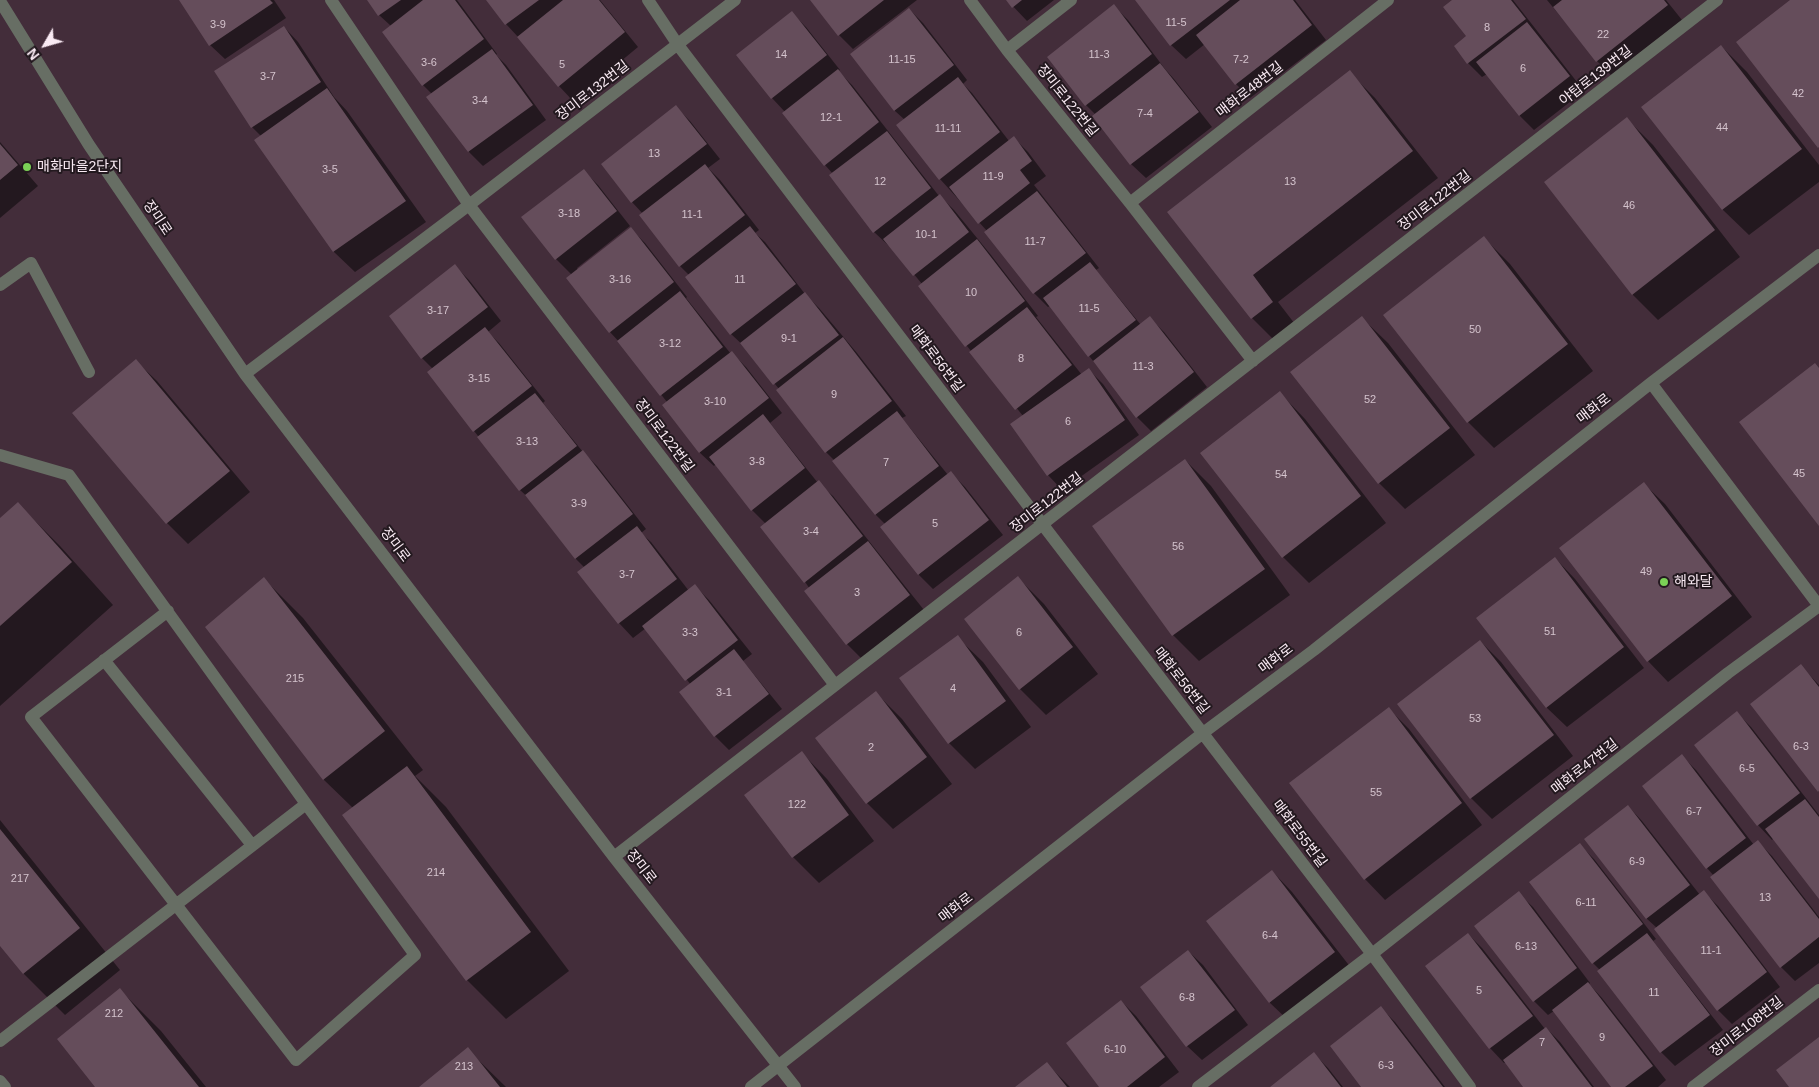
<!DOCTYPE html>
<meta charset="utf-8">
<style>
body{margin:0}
#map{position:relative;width:1819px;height:1087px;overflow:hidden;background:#432d3a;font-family:Helvetica,sans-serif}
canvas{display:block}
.north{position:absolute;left:20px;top:20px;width:50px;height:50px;-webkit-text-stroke:4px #23191f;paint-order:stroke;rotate:232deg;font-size:14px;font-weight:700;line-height:20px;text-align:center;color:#f9eaf3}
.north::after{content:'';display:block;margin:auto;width:18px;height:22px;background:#f9eaf3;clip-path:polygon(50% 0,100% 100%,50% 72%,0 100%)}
</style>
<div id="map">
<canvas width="1819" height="1087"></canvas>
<div class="north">N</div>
</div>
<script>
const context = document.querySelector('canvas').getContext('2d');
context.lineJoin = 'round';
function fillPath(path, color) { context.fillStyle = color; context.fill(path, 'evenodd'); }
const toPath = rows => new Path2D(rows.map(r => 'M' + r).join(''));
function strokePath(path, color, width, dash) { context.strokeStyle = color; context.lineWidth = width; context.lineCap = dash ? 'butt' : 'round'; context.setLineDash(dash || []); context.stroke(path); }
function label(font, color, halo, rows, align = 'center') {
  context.font = font + ' Helvetica,"Noto Sans KR",sans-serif'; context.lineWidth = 4; context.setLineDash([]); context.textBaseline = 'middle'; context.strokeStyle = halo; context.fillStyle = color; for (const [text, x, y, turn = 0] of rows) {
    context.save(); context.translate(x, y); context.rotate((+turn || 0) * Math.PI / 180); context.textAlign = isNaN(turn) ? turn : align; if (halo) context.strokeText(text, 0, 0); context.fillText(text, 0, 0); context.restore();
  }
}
fillPath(toPath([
 [180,0,274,0,286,18,225,59,210,45],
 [369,0,457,0,497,54,496,55,506,65,546,120,483,166,469,152,428,97,432,94,423,85,383,32,391,26,379,15],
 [488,0,600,0,638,47,573,101,559,86,519,38,506,24],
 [812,0,917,0,853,49,839,35],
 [1007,0,1054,0,1027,21],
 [1136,0,1295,0,1326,40,1250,98,1236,84,1205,44,1186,59,1171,45],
 [1454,0,1513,0,1584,91,1534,130,1520,116,1487,74,1482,77,1468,63,1468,37],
 [1547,0,1666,0,1682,20,1611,75,1597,61],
 [1114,6,1128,20,1165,69,1174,79,1212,127,1146,178,1131,164,1094,116,1096,115,1086,105],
 [909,9,923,23,967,80,963,84,972,93,1009,141,1014,138,1028,152,1046,176,1034,185,1099,268,1096,270,1141,325,1150,318,1164,332,1207,387,1151,431,1137,417,1050,306,1048,307,1034,293,987,231,940,179,905,120,895,111,851,54],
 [792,13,806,27,840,70,838,71,852,85,939,196,940,196,954,210,991,255,1038,316,1036,317,1082,375,1089,370,1103,384,1139,435,1062,490,1048,475,1023,416,919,286,922,284,890,245,889,246,874,232,831,175,833,174,825,165,785,112,772,98],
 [284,27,298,42,334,97,347,111,426,222,355,272,334,252,256,140,261,136,252,127],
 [1721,46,1747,72,1819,165,1819,182,1749,235,1723,210,1643,107],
 [1349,72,1375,98,1438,178,1278,302,1298,328,1278,344,1252,318,1169,212],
 [676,107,690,121,720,159,708,168,720,180,759,230,755,233,765,242,805,294,819,308,857,353,906,416,902,418,948,475,951,473,965,487,1003,535,933,589,919,575,882,527,885,524,876,515,835,461,826,452,779,389,746,348,731,334,686,277,689,275,680,266,643,214,632,202],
 [1627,119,1653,145,1740,257,1658,320,1632,294],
 [0,142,38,186,0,218],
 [584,171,598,185,630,226,577,268,578,270,631,229,645,243,687,297,686,298,731,354,732,353,746,367,782,413,770,423,818,483,833,496,924,610,861,658,847,644,766,524,752,510,716,464,714,466,699,452,667,402,621,344,610,332,572,275,556,259],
 [1484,238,1510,264,1593,371,1494,448,1468,422,1384,315],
 [455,266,469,280,501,321,488,332,499,343,545,401,543,403,583,452,597,466,646,529,641,533,651,542,689,591,695,586,709,600,752,654,743,661,782,709,729,750,715,736,691,685,646,628,633,638,619,623,579,572,585,568,576,559,532,501,520,490,429,373,433,369,422,358],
 [1362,318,1388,343,1475,455,1405,509,1379,483,1292,372],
 [136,361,157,381,250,492,188,544,167,523,74,413],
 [1280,393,1305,419,1386,523,1309,583,1283,557],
 [1185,460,1211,486,1290,595,1199,661,1173,635],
 [1644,484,1665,504,1752,617,1668,682,1648,661],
 [18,504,60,546,113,605,0,706,0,520],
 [1555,558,1575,579,1644,668,1567,727,1546,707],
 [1018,578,1044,604,1098,674,1046,715,1020,689],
 [264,579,303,618,423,770,415,776,446,807,569,971,506,1019,467,980,353,808,324,780,207,627],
 [957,637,983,662,1031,727,975,769,949,743],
 [1480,641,1501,662,1573,756,1492,819,1471,798],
 [1801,666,1819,685,1819,792,1751,704],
 [876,693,902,719,952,784,893,829,867,803],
 [1389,709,1409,729,1482,825,1385,900,1365,879],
 [1737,713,1751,727,1819,815,1819,897,1774,838,1772,840,1758,825],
 [802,753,827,779,874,841,819,883,793,857],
 [1682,756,1696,770,1754,845,1758,842,1772,856,1819,917,1819,963,1795,981,1781,967,1714,876,1707,868],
 [1628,806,1642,821,1700,895,1704,892,1718,906,1780,987,1732,1024,1718,1010,1657,928,1646,918],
 [0,820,120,970,65,1015,24,974,0,944],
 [1580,845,1594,859,1656,939,1653,941,1723,1030,1675,1066,1661,1052,1599,972,1600,970,1593,963],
 [1272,871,1292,892,1355,973,1290,1022,1269,1002],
 [1518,893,1533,907,1590,983,1589,984,1602,998,1666,1080,1658,1087,1613,1087,1554,1011,1548,1015,1534,1001],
 [1468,934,1482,948,1545,1029,1546,1028,1560,1042,1594,1087,1525,1087,1506,1062,1504,1063,1490,1048,1427,966],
 [1188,951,1203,965,1248,1025,1202,1060,1187,1046,1142,987],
 [120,990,161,1031,206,1087,97,1087],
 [1121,1001,1136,1016,1179,1072,1159,1087,1101,1087],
 [1381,1008,1395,1022,1445,1087,1363,1087],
 [467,1049,506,1087,421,1087],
 [1314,1054,1328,1068,1343,1087,1272,1087],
 [1047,1064,1070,1087,1017,1087]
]), '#0007');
fillPath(toPath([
 [179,0,270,0,273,3,209,46],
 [367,0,401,0,378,16],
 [423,0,455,0,484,39,422,86,382,32],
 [486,0,539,0,505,25],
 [563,0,599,0,625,32,558,87,517,37],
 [810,0,884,0,838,36],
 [1006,0,1022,0,1012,8],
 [1135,0,1230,0,1170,46],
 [1240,0,1293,0,1312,25,1235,85,1196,35],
 [1452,0,1511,0,1526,19,1467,64,1454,46,1466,36,1443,7],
 [1562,0,1664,0,1668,5,1596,62,1553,7],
 [1790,0,1819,0,1819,147,1818,148,1736,42],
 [1114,4,1152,54,1085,106,1047,57],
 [909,8,954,65,894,111,850,54],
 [792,11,827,55,771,99,736,55],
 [1527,22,1570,76,1519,116,1476,62],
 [284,26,321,82,251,128,214,71],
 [1721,45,1802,149,1722,210,1641,107],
 [492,49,533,105,468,152,426,97],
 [1160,63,1199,112,1130,165,1092,116],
 [838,69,879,122,824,166,782,113],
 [1350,70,1413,151,1253,275,1273,302,1251,319,1167,212],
 [958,77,1000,132,939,180,896,125],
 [327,88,406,201,333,252,254,140],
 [676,105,707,144,631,203,601,164],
 [1627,117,1715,230,1632,295,1544,182],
 [887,131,931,188,873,233,829,175],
 [1014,136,1032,161,1020,170,1030,183,978,224,949,187],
 [0,144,18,165,0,180],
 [705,164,745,215,679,267,639,215],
 [584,169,617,211,555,260,521,217],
 [1037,191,1086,253,1033,294,984,232],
 [940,194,969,232,913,276,883,239],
 [750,226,796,284,730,335,685,277],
 [631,227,674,282,609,333,566,278],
 [1484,236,1568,344,1467,423,1383,315],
 [977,239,1025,301,965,347,918,286],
 [1090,262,1136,320,1088,357,1043,298],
 [455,264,488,307,421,359,389,316],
 [680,291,723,347,660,396,617,341],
 [805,292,839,335,773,385,740,343],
 [1027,307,1072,365,1015,410,969,352],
 [1150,316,1194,372,1136,418,1093,361],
 [1362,316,1450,428,1378,484,1290,372],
 [485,327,532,386,473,432,427,372],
 [843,337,892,401,825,453,776,390],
 [732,351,769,398,699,453,662,405],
 [136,359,230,471,166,524,72,413],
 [1815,363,1819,368,1819,526,1739,422],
 [1089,368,1125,420,1047,476,1010,424],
 [1280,391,1361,496,1282,558,1200,453],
 [535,393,577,446,519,491,477,437],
 [897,411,939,466,875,515,832,461],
 [763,414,805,468,751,511,709,457],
 [583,450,633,514,575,559,525,495],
 [1185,459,1265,569,1172,636,1092,526],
 [951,471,989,520,918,575,880,527],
 [819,480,863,536,804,583,760,527],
 [1644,482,1732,596,1647,662,1559,548],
 [18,502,72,562,0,626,0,518],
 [637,526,677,579,618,624,577,572],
 [868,541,910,595,846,645,804,591],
 [1555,557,1624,647,1546,708,1476,618],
 [1018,576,1073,647,1019,690,964,619],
 [264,577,385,731,323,780,205,627],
 [695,584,738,640,685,681,642,626],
 [958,635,1006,701,948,744,899,678],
 [1480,640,1554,735,1470,799,1397,704],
 [734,649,769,694,714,737,679,692],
 [1801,664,1819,687,1819,791,1818,792,1750,704],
 [876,691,927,757,866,804,815,738],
 [1389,707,1462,803,1364,880,1289,783],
 [1737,711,1800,793,1757,826,1694,745],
 [802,751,849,815,792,858,744,795],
 [1682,754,1746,838,1706,869,1642,786],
 [407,766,531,932,466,981,342,815],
 [1805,799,1819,817,1819,899,1765,829],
 [1628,805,1690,885,1646,919,1584,839],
 [0,829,80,928,23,974,0,946],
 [1758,840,1819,919,1819,937,1780,968,1710,877],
 [1580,843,1643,924,1592,964,1529,882],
 [1272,870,1335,952,1269,1003,1206,921],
 [1704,890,1767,972,1717,1011,1654,929],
 [1519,891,1577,968,1533,1002,1474,926],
 [1468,933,1533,1016,1489,1049,1425,966],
 [1647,933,1710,1015,1660,1053,1597,971],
 [1188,950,1235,1010,1186,1047,1140,987],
 [1588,982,1653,1066,1625,1087,1611,1087,1552,1010],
 [120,988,199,1087,95,1087,57,1039],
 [1121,1000,1165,1057,1127,1087,1099,1087,1066,1043],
 [1381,1006,1443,1087,1361,1087,1330,1046],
 [1546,1027,1592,1087,1523,1087,1503,1060],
 [1819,1037,1819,1087,1789,1087,1776,1070],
 [468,1047,500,1087,419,1087],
 [1314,1052,1341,1087,1270,1087],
 [1047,1062,1067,1087,1015,1087]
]), '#654d5b');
strokePath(toPath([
 [331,0,469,205,835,685],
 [648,0,678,45,1043,525,1372,954,1470,1087],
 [970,0,1007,50,1130,203,1253,361],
 [0,1,89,145,245,374,614,857,795,1087],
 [1007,50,1071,0],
 [1130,203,1388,0],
 [0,285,31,263,89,372],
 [245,374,469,205,735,0],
 [1651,383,1819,606],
 [0,455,69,475,415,955,296,1060,31,717,168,611],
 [104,660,252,845],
 [614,857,1717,0],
 [0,1041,306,804],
 [0,1081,5,1087],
 [751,1087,1203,733,1314,650,1651,383,1819,255],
 [1198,1087,1372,954,1728,673,1819,606],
 [1693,1087,1819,990]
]), '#676e64', 12);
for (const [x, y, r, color] of [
 [27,167,5,"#7bd156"],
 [1664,582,5,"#7bd156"]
]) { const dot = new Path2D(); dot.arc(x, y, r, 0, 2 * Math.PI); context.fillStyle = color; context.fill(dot); strokePath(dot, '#23191f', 2); }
label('11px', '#d4c3cd', null, [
 ["11-5",1176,23],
 ["3-9",218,25],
 ["8",1487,28],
 ["22",1603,35],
 ["14",781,55],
 ["11-3",1099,55],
 ["11-15",902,60],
 ["7-2",1241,60],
 ["3-6",429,63],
 ["5",562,65],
 ["6",1523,69],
 ["3-7",268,77],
 ["42",1798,94],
 ["3-4",480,101],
 ["7-4",1145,114],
 ["12-1",831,118],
 ["44",1722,128],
 ["11-11",948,129],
 ["13",654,154],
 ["3-5",330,170],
 ["11-9",993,177],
 ["12",880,182],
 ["13",1290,182],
 ["46",1629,206],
 ["3-18",569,214],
 ["11-1",692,215],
 ["10-1",926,235],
 ["11-7",1035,242],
 ["3-16",620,280],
 ["11",740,280],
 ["10",971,293],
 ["11-5",1089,309],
 ["3-17",438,311],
 ["50",1475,330],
 ["9-1",789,339],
 ["3-12",670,344],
 ["8",1021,359],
 ["11-3",1143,367],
 ["3-15",479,379],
 ["9",834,395],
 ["52",1370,400],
 ["3-10",715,402],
 ["6",1068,422],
 ["3-13",527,442],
 ["3-8",757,462],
 ["7",886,463],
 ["45",1799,474],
 ["54",1281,475],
 ["3-9",579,504],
 ["5",935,524],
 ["3-4",811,532],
 ["56",1178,547],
 ["49",1646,572],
 ["3-7",627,575],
 ["3",857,593],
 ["51",1550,632],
 ["3-3",690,633],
 ["6",1019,633],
 ["215",295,679],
 ["4",953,689],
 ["3-1",724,693],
 ["53",1475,719],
 ["6-3",1801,747],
 ["2",871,748],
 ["6-5",1747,769],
 ["55",1376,793],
 ["122",797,805],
 ["6-7",1694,812],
 ["6-9",1637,862],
 ["214",436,873],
 ["217",20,879],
 ["13",1765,898],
 ["6-11",1586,903],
 ["6-4",1270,936],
 ["6-13",1526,947],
 ["11-1",1711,951],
 ["5",1479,991],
 ["11",1654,993],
 ["6-8",1187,998],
 ["212",114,1014],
 ["9",1602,1038],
 ["7",1542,1043],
 ["6-10",1115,1050],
 ["6-3",1386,1066],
 ["213",464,1067]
]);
label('14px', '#f9eaf3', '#23191f', [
 ["야탑로139번길",1596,76,-38],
 ["매화로48번길",1250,90,-38],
 ["장미로132번길",593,91,-38],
 ["장미로122번길",1067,101,51],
 ["장미로122번길",1435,201,-38],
 ["장미로",157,218,56],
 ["매화로56번길",936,359,53],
 ["매화로",1594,409,-38],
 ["장미로122번길",664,436,53],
 ["장미로122번길",1047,503,-38],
 ["장미로",395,545,53],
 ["매화로",1276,659,-37],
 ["매화로56번길",1181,681,52],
 ["매화로47번길",1585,767,-38],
 ["매화로55번길",1299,834,53],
 ["장미로",641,867,52],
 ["매화로",956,908,-38],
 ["장미로108번길",1747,1027,-38]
]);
label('14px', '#f9eaf3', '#23191f', [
 ["매화마을2단지",37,167],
 ["해와달",1674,582]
], 'left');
</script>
